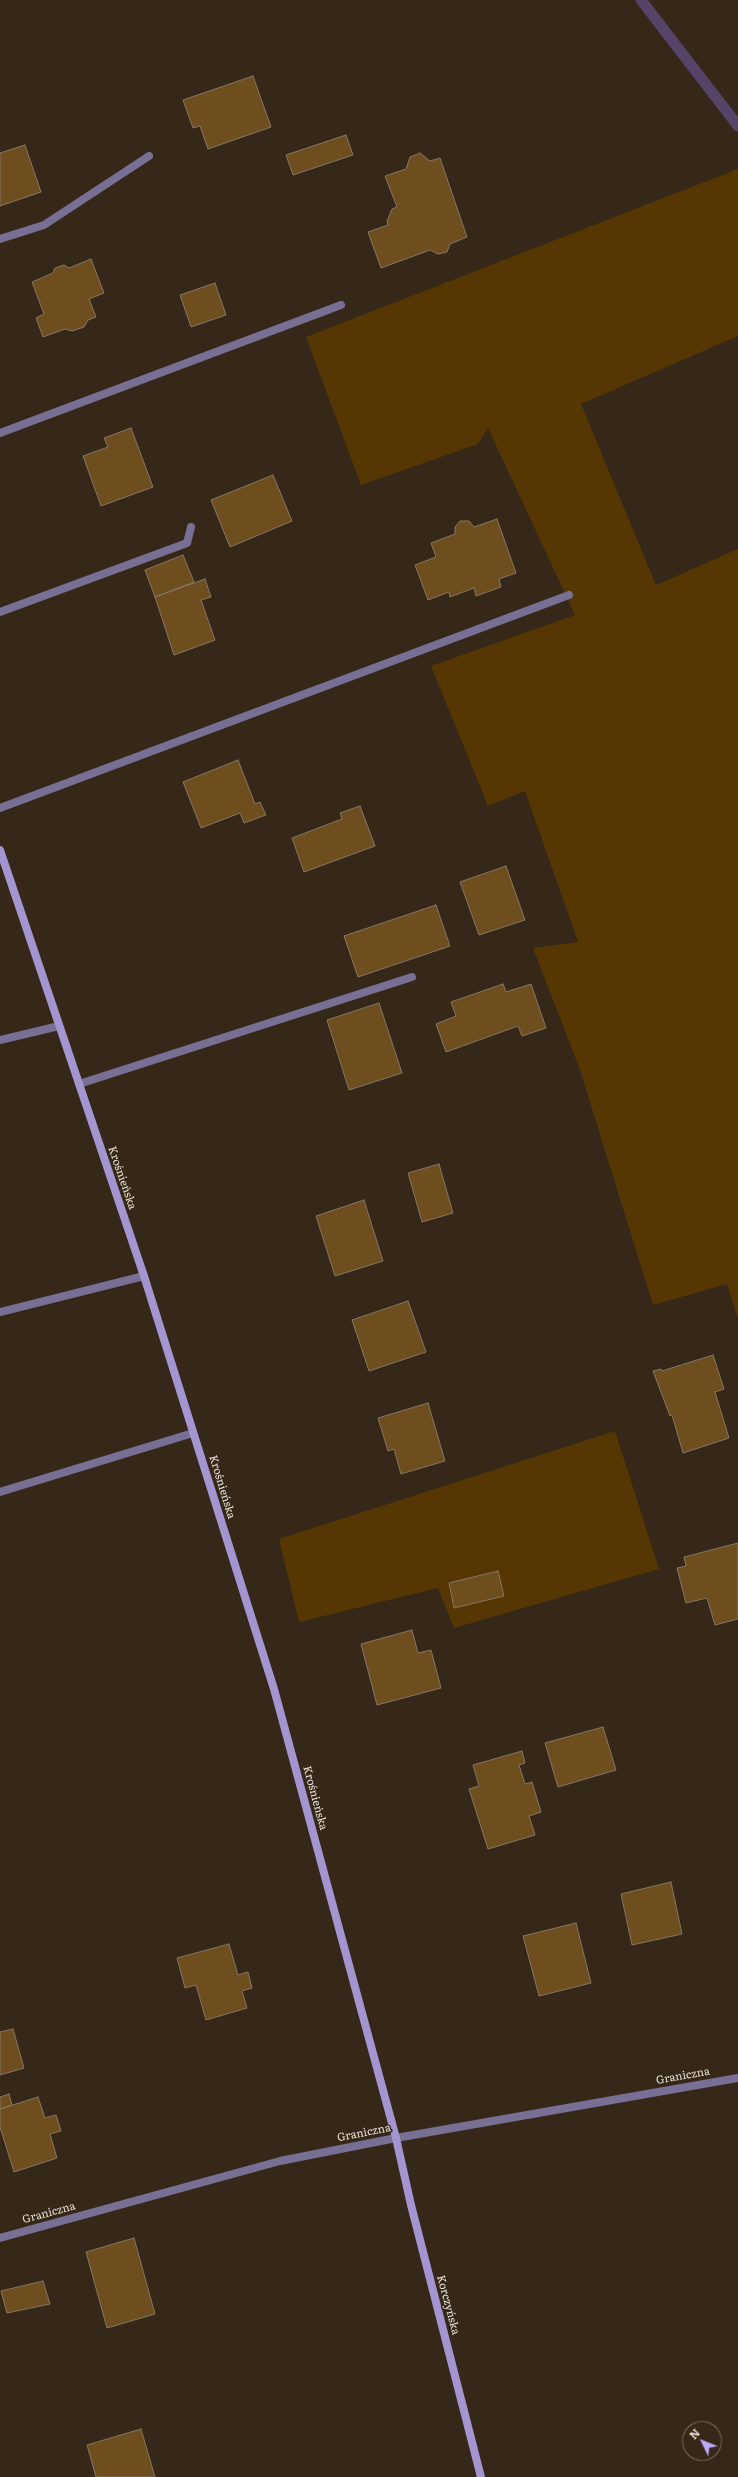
<!DOCTYPE html>
<meta charset="utf-8">
<style>
body{margin:0}
#map{position:relative;width:738px;height:2477px;overflow:hidden;background:#352818;font-family:Literata,serif}
canvas{display:block}
.north{position:absolute;left:682px;top:2421px;width:40px;height:40px;box-sizing:border-box;background:#352818;border:1px solid #7c7164;border-radius:50%;rotate:313deg;font-size:11px;font-weight:700;line-height:16px;text-align:center;color:#e7dfd5}
.north::after{content:'';display:block;margin:auto;width:14px;height:18px;background:#bbaaf6;clip-path:polygon(50% 0,100% 100%,50% 72%,0 100%)}
</style>
<div id="map">
<canvas width="738" height="2477"></canvas>
<div class="north">N</div>
</div>
<script>
const context = document.querySelector('canvas').getContext('2d');
context.lineJoin = 'round';
function fillPath(path, color) { context.fillStyle = color; context.fill(path, 'evenodd'); }
const toPath = rows => new Path2D(rows.map(r => 'M' + r).join(''));
function strokePath(path, color, width, dash) { context.strokeStyle = color; context.lineWidth = width; context.lineCap = dash ? 'butt' : 'round'; context.setLineDash(dash || []); context.stroke(path); }
function label(font, color, halo, rows, align = 'center') {
  context.font = font + ' Literata,serif'; context.lineWidth = 3; context.setLineDash([]); context.textBaseline = 'middle'; context.strokeStyle = halo; context.fillStyle = color; for (const [text, x, y, turn = 0] of rows) {
    context.save(); context.translate(x, y); context.rotate((+turn || 0) * Math.PI / 180); context.textAlign = isNaN(turn) ? turn : align; if (halo) context.strokeText(text, 0, 0); context.fillText(text, 0, 0); context.restore();
  }
}
fillPath(toPath([
 [738,169,738,336,581,404,656,585,738,549,738,1319,727,1284,653,1305,580,1070,533,948,578,942,525,791,488,806,431,666,575,615,488,428,478,444,361,485,306,337],
 [615,1431,659,1569,454,1628,438,1588,299,1622,279,1539]
]), '#563703');
strokePath(toPath([
 [641,0,738,126]
]), '#564368', 11);
const building = toPath([
 [253,76,271,127,208,149,200,126,193,128,183,100,253,76],
 [346,135,353,155,293,175,286,155,346,135],
 [25,145,41,192,0,206,0,153,25,145],
 [420,153,430,161,440,158,467,237,450,244,447,252,438,254,430,250,381,268,368,232,388,225,387,221,392,209,397,207,385,176,406,169,410,157,420,153],
 [91,259,104,293,89,299,96,317,88,320,84,327,72,331,65,329,43,337,36,318,44,314,32,282,53,273,55,268,64,265,69,268,91,259],
 [215,283,226,315,191,327,180,295,215,283],
 [131,428,153,487,101,506,83,456,108,447,104,438,131,428],
 [273,475,292,521,230,547,211,500,273,475],
 [497,519,516,573,499,579,501,587,476,596,474,588,450,597,449,592,428,600,415,565,436,557,431,543,455,534,455,527,460,521,469,521,474,527,497,519],
 [183,555,194,582,155,597,145,570,183,555],
 [205,579,211,597,201,600,215,640,174,655,155,597,205,579],
 [238,760,255,804,260,802,266,815,244,823,240,813,201,828,183,782,238,760],
 [360,806,375,846,304,872,292,838,342,819,340,813,360,806],
 [506,866,525,920,479,935,460,882,506,866],
 [436,905,450,946,358,977,344,936,436,905],
 [503,984,506,992,531,984,546,1028,522,1036,518,1026,446,1052,436,1024,456,1016,451,1002,503,984],
 [379,1003,402,1073,349,1090,327,1020,379,1003],
 [439,1164,453,1213,422,1222,408,1173,439,1164],
 [364,1200,383,1261,335,1276,316,1216,364,1200],
 [408,1301,426,1352,369,1371,352,1320,408,1301],
 [713,1355,724,1389,715,1392,729,1438,683,1453,672,1415,670,1416,653,1371,661,1369,662,1371,713,1355],
 [428,1403,445,1461,401,1474,394,1449,388,1451,378,1418,428,1403],
 [738,1543,738,1619,715,1625,707,1598,686,1603,677,1568,686,1566,684,1557,738,1543],
 [498,1571,504,1596,454,1608,449,1583,498,1571],
 [412,1630,418,1653,431,1650,441,1688,377,1705,361,1644,412,1630],
 [603,1727,616,1770,558,1787,545,1743,603,1727],
 [522,1751,525,1763,519,1765,525,1784,532,1782,541,1812,529,1816,535,1835,488,1849,469,1789,479,1786,473,1765,522,1751],
 [671,1882,682,1934,632,1945,621,1894,671,1882],
 [576,1923,591,1983,539,1996,523,1936,576,1923],
 [229,1944,238,1975,248,1972,252,1988,242,1991,247,2008,206,2020,196,1985,185,1988,177,1958,229,1944],
 [13,2029,24,2068,0,2075,0,2032,13,2029],
 [9,2094,12,2105,0,2109,0,2097,9,2094],
 [38,2097,45,2118,56,2115,61,2131,50,2134,57,2158,14,2172,0,2127,0,2109,38,2097],
 [134,2238,155,2314,107,2328,86,2252,134,2238],
 [43,2281,50,2304,7,2313,1,2291,43,2281],
 [141,2429,155,2477,96,2477,87,2445,141,2429]
]);
fillPath(building, '#6e4d1f');
strokePath(building, '#867764', 1);
strokePath(toPath([
 [0,239,44,225,149,156],
 [0,433,341,305],
 [0,612,187,543,191,527],
 [0,808,569,595],
 [79,1084,412,977],
 [0,1312,144,1276],
 [0,1492,193,1433]
]), '#776f94', 8);
strokePath(toPath([
 [0,1040,59,1026],
 [0,2238,280,2161,396,2138,738,2078]
]), '#776f94', 8);
strokePath(toPath([
 [0,850,144,1276,274,1689,396,2138,411,2205,481,2477]
]), '#a395d0', 8);
label('11px', '#e7dfd5', '#352818', [
 ["Krośnieńska",122,1178,71],
 ["Krośnieńska",222,1487,73],
 ["Krośnieńska",315,1798,75],
 ["Graniczna",683,2076,-10],
 ["Graniczna",364,2133,-11],
 ["Graniczna",49,2213,-15],
 ["Korczyńska",448,2305,75]
]);
</script>
